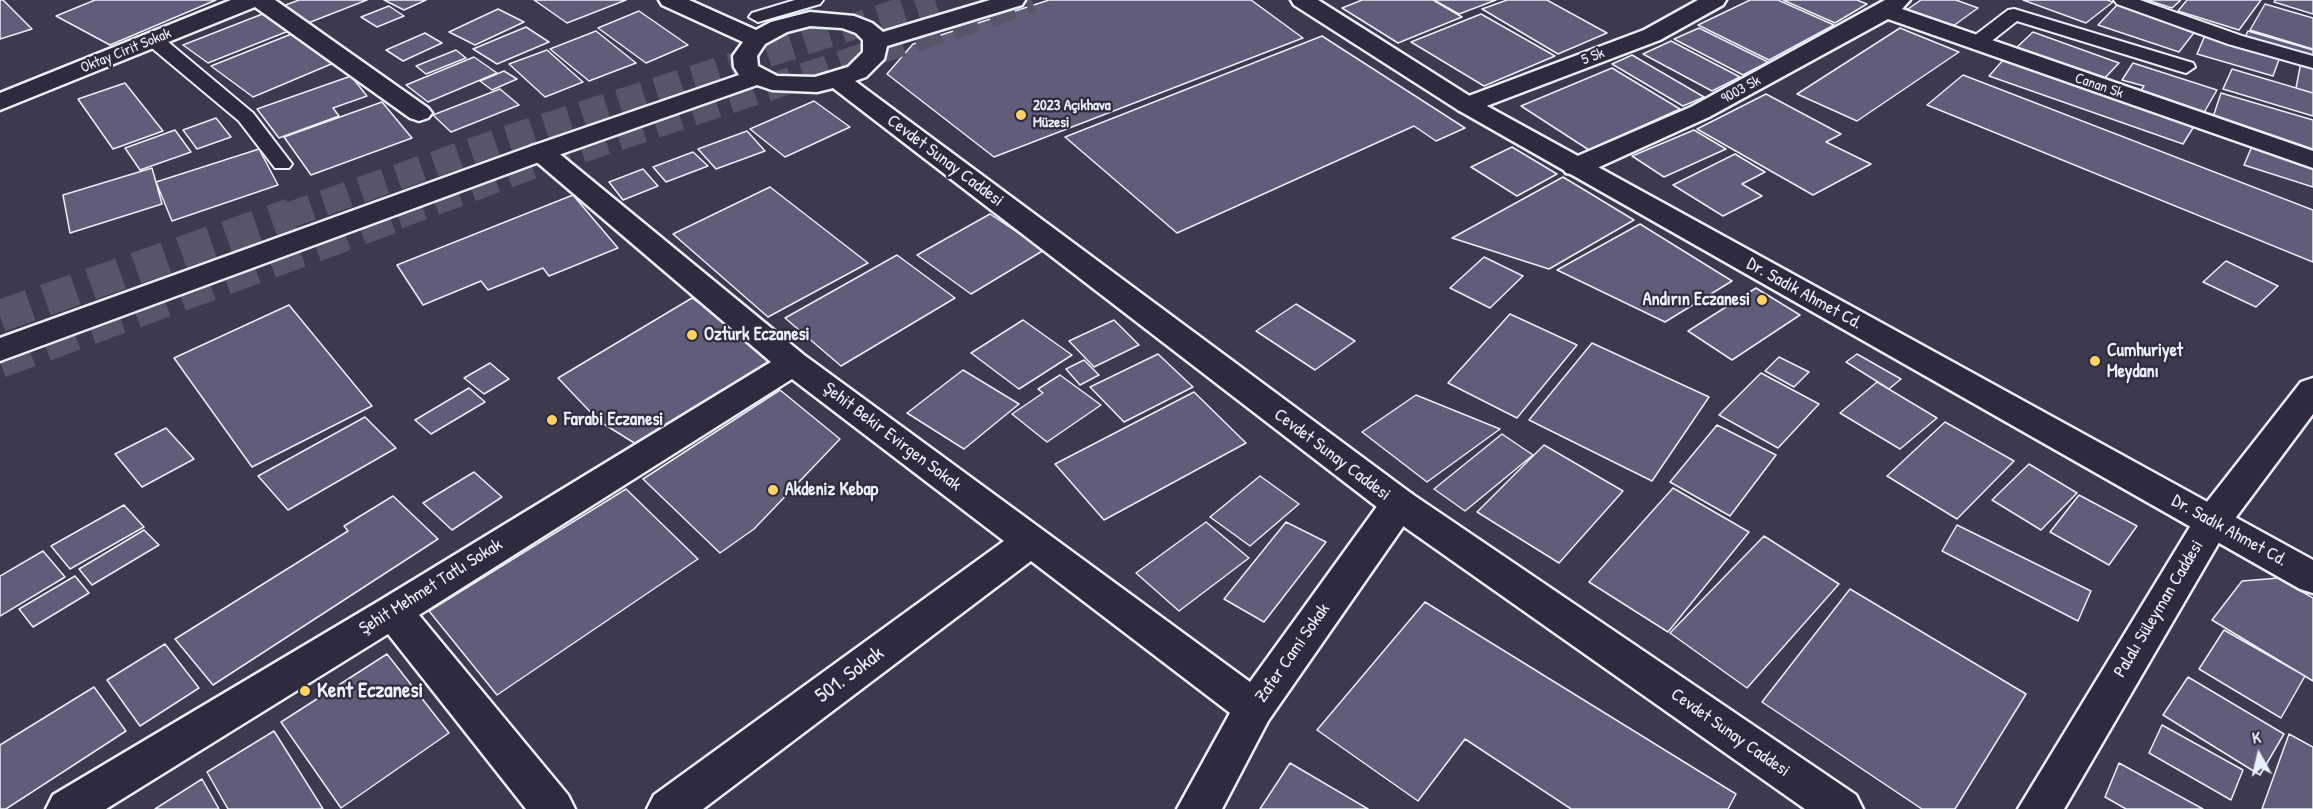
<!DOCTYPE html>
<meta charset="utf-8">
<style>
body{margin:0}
#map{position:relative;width:2313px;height:809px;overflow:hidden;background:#3e394f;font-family:"Patrick Hand",sans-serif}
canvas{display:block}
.north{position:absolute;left:2229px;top:725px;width:60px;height:60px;-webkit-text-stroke:4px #2f2a3d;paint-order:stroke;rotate:352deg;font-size:16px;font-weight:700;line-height:24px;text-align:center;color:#e8f1f8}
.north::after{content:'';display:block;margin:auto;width:21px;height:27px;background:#e8f1f8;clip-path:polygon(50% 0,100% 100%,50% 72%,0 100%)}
</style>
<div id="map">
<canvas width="2313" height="809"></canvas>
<div class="north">K</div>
</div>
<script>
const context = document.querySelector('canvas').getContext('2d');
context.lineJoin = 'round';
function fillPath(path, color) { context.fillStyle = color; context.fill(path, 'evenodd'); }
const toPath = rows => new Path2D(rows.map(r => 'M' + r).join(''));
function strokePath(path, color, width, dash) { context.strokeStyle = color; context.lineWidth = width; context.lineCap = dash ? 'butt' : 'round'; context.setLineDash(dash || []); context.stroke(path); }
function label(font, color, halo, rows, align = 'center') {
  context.font = font + ' "Patrick Hand",sans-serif'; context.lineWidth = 4.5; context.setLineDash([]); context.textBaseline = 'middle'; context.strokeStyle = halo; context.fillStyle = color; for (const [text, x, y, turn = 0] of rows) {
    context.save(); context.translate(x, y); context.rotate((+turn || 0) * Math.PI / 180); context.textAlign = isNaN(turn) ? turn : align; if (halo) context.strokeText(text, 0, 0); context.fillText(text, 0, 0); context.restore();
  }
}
const building = toPath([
 [0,0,3,0,32,29,0,39,0,0],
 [95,0,216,0,110,45,56,16,95,0],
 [299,0,367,0,308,23,283,6,299,0],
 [384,0,426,0,404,10,384,0],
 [534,0,626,0,567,23,534,0],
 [1049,0,1251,0,1303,38,994,157,887,74,913,44,1049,0],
 [1362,0,1433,0,1462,17,1398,43,1342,8,1362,0],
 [1434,0,1496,0,1459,14,1434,0],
 [1507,0,1547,0,1607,33,1558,54,1482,9,1507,0],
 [1750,0,1778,0,1834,25,1769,60,1698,25,1750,0],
 [1783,0,1857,0,1867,4,1835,23,1783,0],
 [1921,0,1956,0,1978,8,1949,29,1905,11,1921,0],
 [2023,0,2107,0,2113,2,2086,23,2023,0],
 [2147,0,2181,0,2172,8,2147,0],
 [2187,0,2261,0,2239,30,2178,11,2187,0],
 [2275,0,2313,0,2313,14,2274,2,2275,0],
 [2265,4,2313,18,2313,49,2250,30,2265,4],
 [2117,5,2196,30,2179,52,2098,25,2117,5],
 [389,6,404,16,377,27,361,17,389,6],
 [498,9,524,22,475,45,449,32,498,9],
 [639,11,688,45,646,63,598,28,639,11],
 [265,13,291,30,208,63,183,45,265,13],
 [1481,14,1555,56,1484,86,1411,42,1481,14],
 [526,27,549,42,497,64,473,49,526,27],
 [1699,28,1768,62,1743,75,1674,39,1699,28],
 [1900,28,1959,52,1857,121,1797,94,1900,28],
 [596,31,636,63,589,81,550,49,596,31],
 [2248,31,2313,50,2313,61,2243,41,2248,31],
 [2033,32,2119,63,2101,82,2014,50,2033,32],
 [294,33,336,62,253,97,211,66,294,33],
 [425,33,442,43,403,61,386,50,425,33],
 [2206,33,2281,54,2273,76,2197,54,2206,33],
 [1322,36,1465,128,1436,141,1414,126,1177,233,1065,137,1322,36],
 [1671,41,1740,77,1712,91,1643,54,1671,41],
 [456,50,466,58,426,74,416,66,456,50],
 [547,50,583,82,545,97,509,64,547,50],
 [1632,55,1704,97,1683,106,1612,64,1632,55],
 [474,57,497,73,428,102,406,85,474,57],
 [2005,58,2196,123,2183,144,1989,76,2005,58],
 [2301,62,2313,65,2313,93,2296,88,2301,62],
 [2133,63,2217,90,2202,116,2138,95,2144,86,2122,80,2133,63],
 [1612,68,1680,109,1589,150,1521,106,1612,68],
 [2232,69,2313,93,2313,116,2223,89,2232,69],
 [504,71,517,79,492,90,480,81,504,71],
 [1963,75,2313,210,2313,262,1927,105,1963,75],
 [351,76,367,96,333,108,339,116,279,138,257,109,351,76],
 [125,83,163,131,113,149,78,99,125,83],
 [500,89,519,105,451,132,433,115,500,89],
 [2221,93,2313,120,2313,153,2211,123,2221,93],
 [1766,94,1841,134,1826,142,1871,164,1813,195,1697,129,1766,94],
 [814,101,850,127,785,157,750,129,814,101],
 [382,102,412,138,311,175,284,137,382,102],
 [216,118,231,137,197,149,183,130,216,118],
 [175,130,191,152,140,170,125,148,175,130],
 [1694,130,1726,149,1664,177,1632,156,1694,130],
 [747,131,765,151,716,169,698,149,747,131],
 [2253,144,2313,164,2313,187,2244,165,2253,144],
 [1512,147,1557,174,1517,196,1471,167,1512,147],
 [259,149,278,185,172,221,156,182,259,149],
 [693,152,708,166,666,182,653,167,693,152],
 [1735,154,1765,172,1742,184,1762,196,1723,216,1673,185,1735,154],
 [152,168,162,204,70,233,63,195,152,168],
 [643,169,658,186,623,200,609,182,643,169],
 [1563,177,1634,220,1549,269,1452,238,1563,177],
 [770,187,868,263,768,317,673,234,770,187],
 [573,195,618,248,549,276,543,268,488,290,481,281,423,305,397,265,573,195],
 [990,214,1044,250,971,294,917,255,990,214],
 [1640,224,1732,281,1665,322,1557,270,1640,224],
 [897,255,955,298,841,366,785,318,897,255],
 [1484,257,1523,276,1490,308,1450,288,1484,257],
 [2226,261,2278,286,2256,307,2203,282,2226,261],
 [1756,288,1800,315,1732,360,1688,331,1756,288],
 [692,298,779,361,644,449,599,421,558,378,692,298],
 [1296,304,1355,341,1315,370,1256,331,1296,304],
 [289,305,372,406,252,467,174,358,289,305],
 [1510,314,1577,345,1517,418,1448,383,1510,314],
 [1023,320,1072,355,1019,389,971,353,1023,320],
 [1114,320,1139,345,1094,367,1069,341,1114,320],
 [1592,343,1709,397,1652,481,1529,420,1592,343],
 [1158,354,1193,387,1124,422,1090,387,1158,354],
 [1857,354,1901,379,1889,389,1846,362,1857,354],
 [1779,357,1809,372,1794,387,1765,371,1779,357],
 [1084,360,1099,375,1080,385,1066,369,1084,360],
 [490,363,509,379,484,394,464,378,490,363],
 [963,370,1019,404,964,449,907,413,963,370],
 [1761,373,1819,404,1778,448,1719,415,1761,373],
 [1060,375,1101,405,1047,442,1012,414,1043,393,1038,389,1060,375],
 [1877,382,1937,418,1900,449,1840,413,1877,382],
 [469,388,485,402,431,434,415,420,469,388],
 [780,390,840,439,754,529,720,553,643,479,780,390],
 [1194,392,1246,443,1104,520,1055,464,1194,392],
 [1416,395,1500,429,1427,482,1362,432,1416,395],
 [365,417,396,448,288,510,258,476,365,417],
 [1945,422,2014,461,1957,519,1887,476,1945,422],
 [1717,425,1776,455,1730,516,1670,482,1717,425],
 [166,428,194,459,142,487,115,454,166,428],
 [1502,434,1533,455,1465,511,1434,489,1502,434],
 [1544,445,1623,491,1559,563,1477,512,1544,445],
 [2029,464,2077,493,2041,530,1992,500,2029,464],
 [474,472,502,497,452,530,423,503,474,472],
 [1260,476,1299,504,1250,546,1210,517,1260,476],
 [1673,488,1749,532,1668,632,1589,582,1673,488],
 [626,489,698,559,497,695,429,611,626,489],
 [2079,495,2137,526,2109,565,2050,532,2079,495],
 [393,496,438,539,213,685,175,639,348,531,344,526,393,496],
 [124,505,144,527,70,569,51,546,124,505],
 [1206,522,1249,558,1179,611,1136,573,1206,522],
 [1286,522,1326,542,1264,622,1224,599,1286,522],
 [1957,525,2091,591,2078,621,1942,551,1957,525],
 [144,530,159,545,92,585,79,569,144,530],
 [1764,536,1839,584,1747,688,1670,633,1764,536],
 [43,551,65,577,0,616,0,576,43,551],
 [75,576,89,593,33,627,19,609,75,576],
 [2279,578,2313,598,2313,681,2212,620,2242,581,2279,578],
 [1850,589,2026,694,1955,809,1922,809,1762,702,1850,589],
 [1425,602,1736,794,1728,809,1571,809,1465,739,1418,801,1317,730,1425,602],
 [2224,630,2305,676,2281,718,2199,669,2224,630],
 [165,644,199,688,140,726,107,680,165,644],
 [387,654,449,733,341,808,281,722,387,654],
 [2188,677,2284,734,2260,775,2163,715,2188,677],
 [94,687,126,731,6,809,0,809,0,745,94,687],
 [2162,725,2243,770,2231,800,2149,753,2162,725],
 [274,731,323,809,228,809,207,772,274,731],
 [2289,734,2313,747,2313,809,2262,809,2289,734],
 [1290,763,1368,809,1260,809,1290,763],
 [2119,763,2203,809,2126,809,2105,797,2119,763],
 [202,779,219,809,155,809,202,779]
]);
fillPath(building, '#615c7a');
strokePath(building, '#e8f1f8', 1.5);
strokePath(toPath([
 [287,216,506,139,935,0],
 [398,216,527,168,1032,0]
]), '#585568', 26, [26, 13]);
strokePath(toPath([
 [0,316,291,214],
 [0,362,402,214]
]), '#585568', 32, [32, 16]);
const service = toPath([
 [795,0,823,0,820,4,758,22,749,17,752,13,795,0],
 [2114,0,2140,0,2242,36,2313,56,2313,68,2228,44,2117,4,2114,0],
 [2014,9,2193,63,2195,67,2186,73,2179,71,2017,21,1984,47,1970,47,1968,43,1970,39,2008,10,2014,9],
 [154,34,161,36,253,113,292,164,289,168,275,168,239,121,147,44,145,40,154,34]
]);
const minor = toPath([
 [231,0,275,0,428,108,432,113,428,118,419,121,410,118,255,7,0,110,0,93,231,0],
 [1698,0,1726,0,1723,5,1660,40,1476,110,1467,113,1458,110,1454,105,1458,100,1644,30,1698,0],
 [1885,0,1910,0,1902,9,2313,151,2313,168,1888,19,1709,117,1586,173,1576,175,1566,173,1562,167,1566,161,1691,107,1885,0],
 [541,144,550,146,804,355,1250,682,1386,494,1399,490,1412,494,1417,504,1412,514,1268,721,1222,809,1177,809,1230,713,1031,561,703,809,647,809,654,795,1004,541,792,379,419,615,568,795,575,809,526,809,388,634,106,809,46,809,53,795,379,601,771,362,532,158,528,152,532,146,541,144],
 [2313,378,2313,414,2225,532,2064,809,2018,809,2199,512,2301,382,2313,378]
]);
const tertiary = toPath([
 [1291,0,1318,0,1476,100,2313,560,2313,593,2300,589,1458,110,1294,5,1291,0]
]);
const secondary = toPath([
 [659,0,689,0,756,30,771,22,810,12,854,16,872,23,883,32,990,0,1025,0,1022,5,887,46,884,59,866,77,855,81,1412,494,1856,795,1863,809,1805,809,1386,514,833,88,817,92,772,90,757,85,550,158,0,361,0,338,532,146,739,75,734,67,733,56,743,42,662,5,659,0],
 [810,26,842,28,856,33,863,40,863,52,848,67,815,77,777,76,758,66,757,56,765,44,787,32,810,26]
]);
strokePath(service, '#e8f1f8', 4);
strokePath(minor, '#e8f1f8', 5);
strokePath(tertiary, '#e8f1f8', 5);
strokePath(secondary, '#e8f1f8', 5);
fillPath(service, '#2f2a3d');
fillPath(minor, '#2f2a3d');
fillPath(tertiary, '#2f2a3d');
fillPath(secondary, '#2f2a3d');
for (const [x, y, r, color] of [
 [1021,115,6,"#ffd166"],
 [1762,300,6,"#ffd166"],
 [692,335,6,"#ffd166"],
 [2095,361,6,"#ffd166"],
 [552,420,6,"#ffd166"],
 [773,490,6,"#ffd166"],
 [305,691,6,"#ffd166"]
]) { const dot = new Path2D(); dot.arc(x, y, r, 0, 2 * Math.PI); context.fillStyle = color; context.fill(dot); strokePath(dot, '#2f2a3d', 2); }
label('15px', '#e8f1f8', '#2f2a3d', [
 ["Oktay Cirit Sokak",126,51,-22],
 ["5 Sk",1593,57,-21],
 ["Canan Sk",2099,86,19],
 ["9003 Sk",1741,90,-29]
]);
label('bold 15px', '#e8f1f8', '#2f2a3d', [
 ["2023 Açıkhava",1033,106],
 ["Müzesi",1033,123]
], 'left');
label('18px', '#e8f1f8', '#2f2a3d', [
 ["Cevdet Sunay Caddesi",945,161,37],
 ["Dr. Sadık Ahmet Cd.",1804,294,29],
 ["Şehit Bekir Evirgen Sokak",892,437,37],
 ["Cevdet Sunay Caddesi",1332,455,37],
 ["Dr. Sadık Ahmet Cd.",2229,531,29],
 ["Şehit Mehmet Tatlı Sokak",431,587,-32],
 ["Palalı Süleyman Caddesi",2159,609,-59],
 ["Zafer Cami Sokak",1293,653,-55],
 ["Cevdet Sunay Caddesi",1730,733,35]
]);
label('bold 18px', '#e8f1f8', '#2f2a3d', [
 ["Andırın Eczanesi",1750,300,"right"],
 ["Ozturk Eczanesi",704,335],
 ["Cumhuriyet",2107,351],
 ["Meydanı",2107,372],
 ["Farabi Eczanesi",564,420],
 ["Akdeniz Kebap",785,490]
], 'left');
label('21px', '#e8f1f8', '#2f2a3d', [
 ["501. Sokak",850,675,-37]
]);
label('bold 21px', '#e8f1f8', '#2f2a3d', [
 ["Kent Eczanesi",317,691]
], 'left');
</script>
